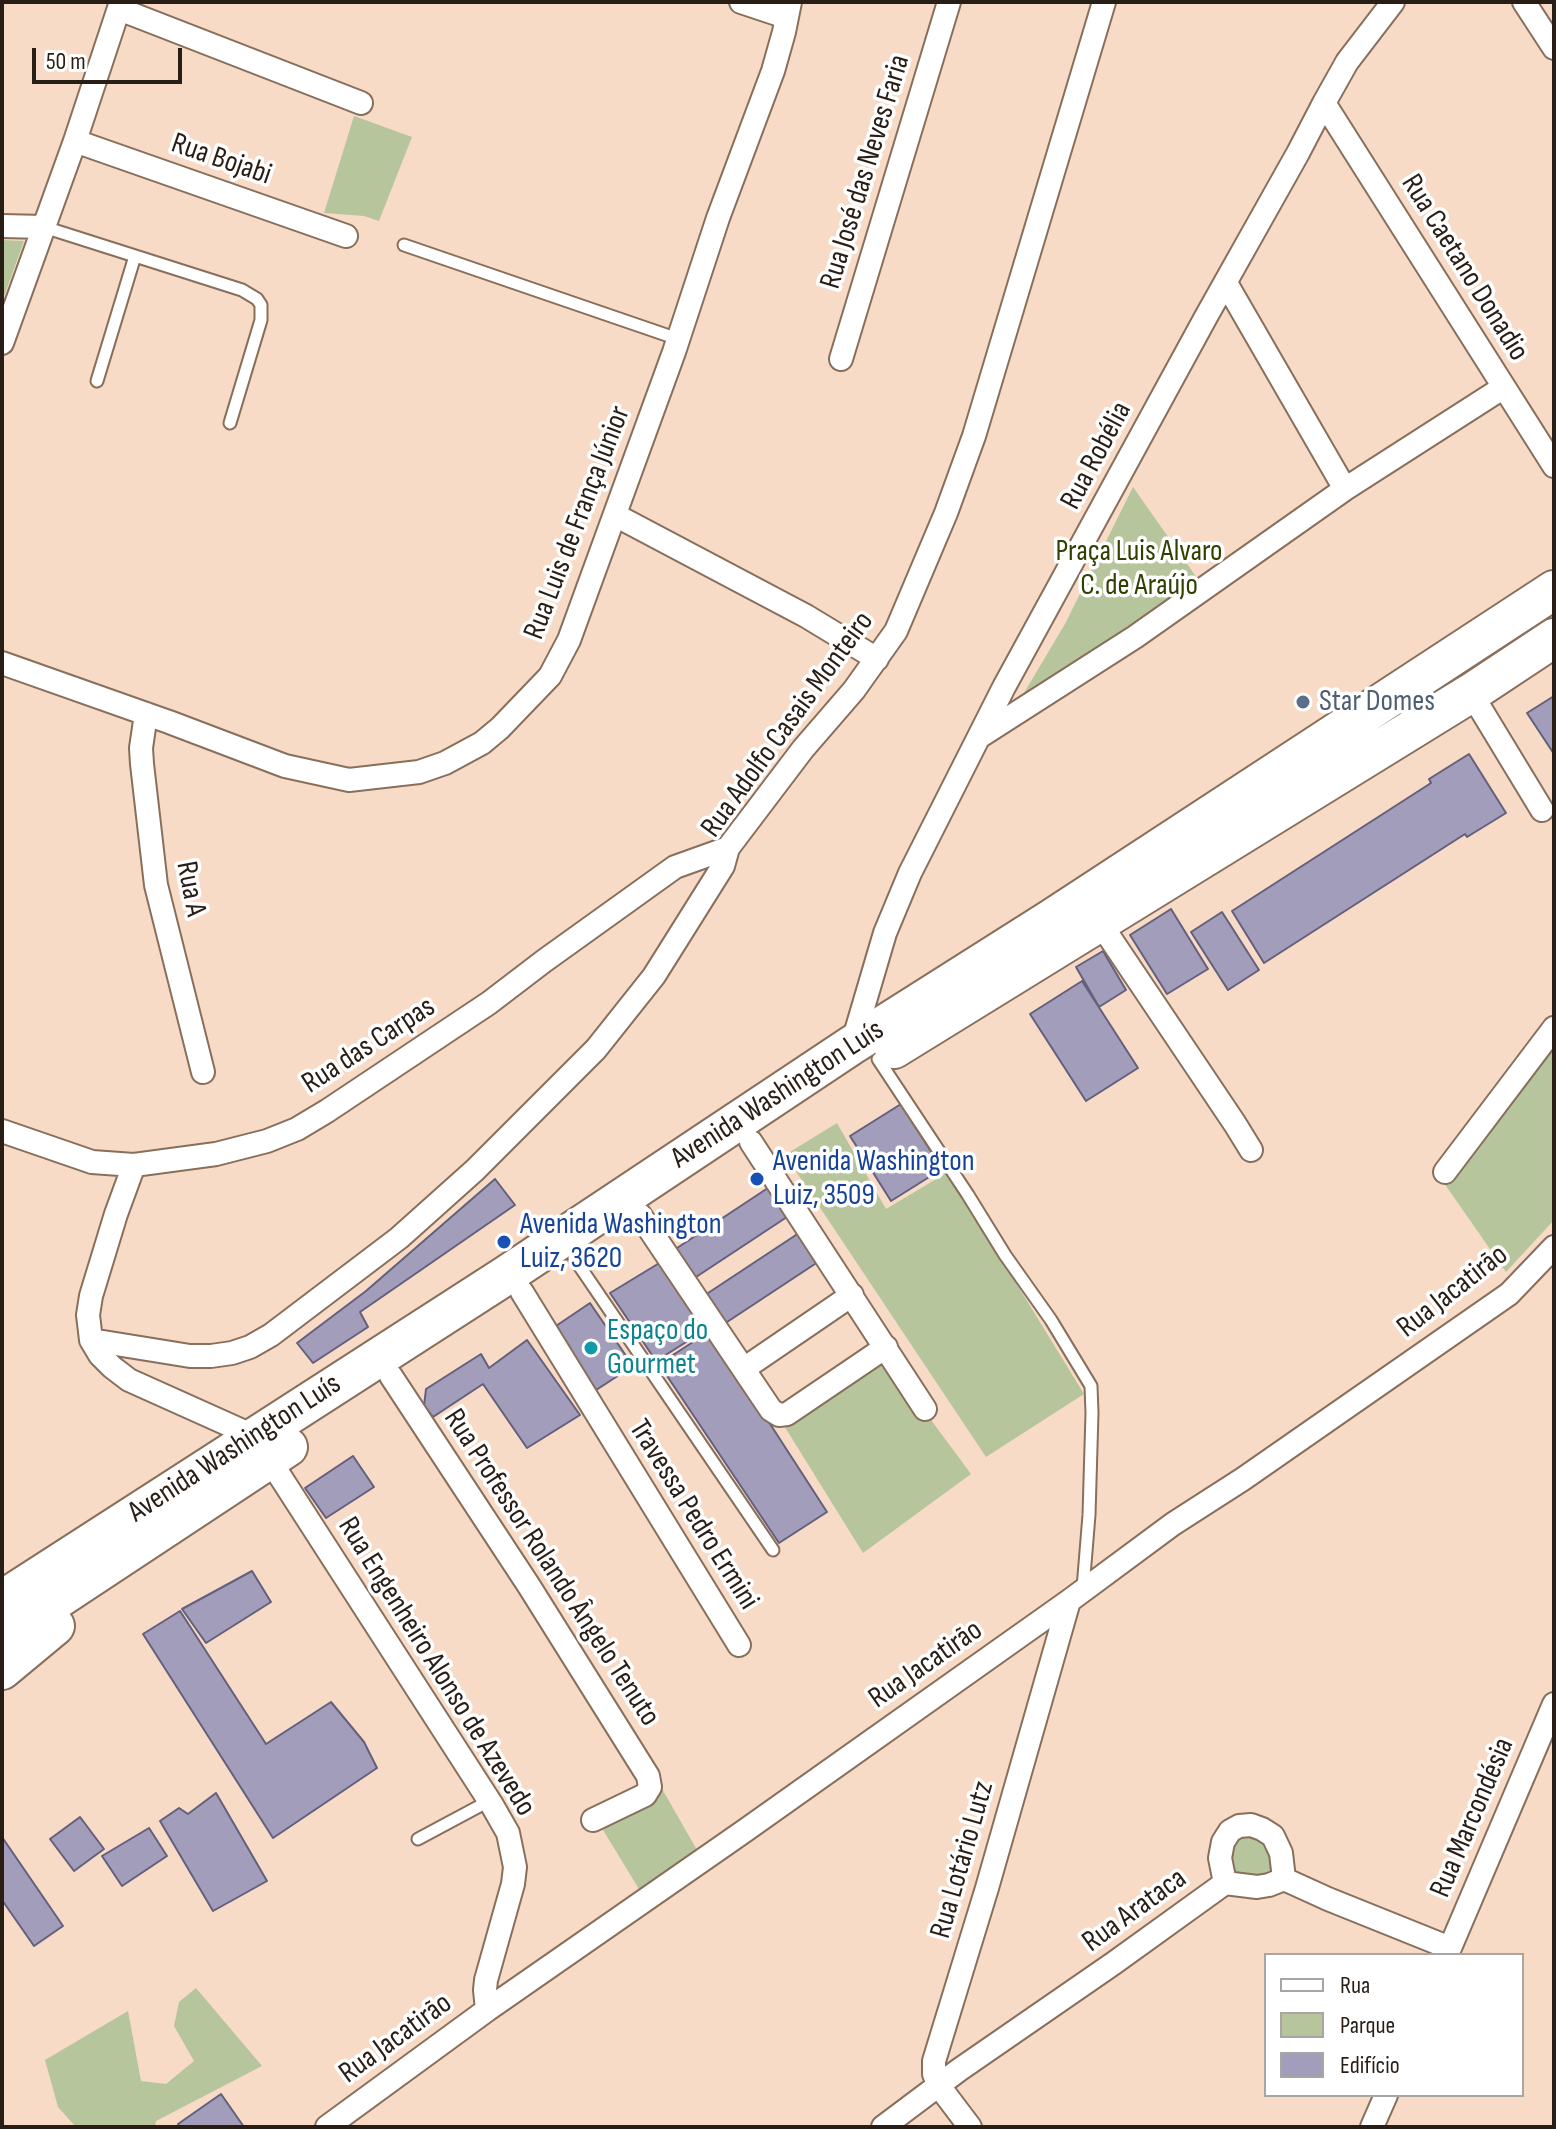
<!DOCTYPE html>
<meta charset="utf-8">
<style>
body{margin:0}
#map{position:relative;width:1556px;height:2129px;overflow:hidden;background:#f7dbc7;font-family:"Sofia Sans Condensed",sans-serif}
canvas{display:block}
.frame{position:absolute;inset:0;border:4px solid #281e16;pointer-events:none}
.legend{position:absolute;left:1264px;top:1953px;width:260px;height:144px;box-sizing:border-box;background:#fff;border:2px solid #a9a5a2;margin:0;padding:10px 14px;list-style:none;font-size:24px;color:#281e16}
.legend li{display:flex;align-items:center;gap:16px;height:40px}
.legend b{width:40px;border:2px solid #a9a5a2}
.scale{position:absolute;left:32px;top:48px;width:150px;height:36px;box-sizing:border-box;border:4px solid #281e16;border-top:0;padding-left:10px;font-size:24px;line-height:28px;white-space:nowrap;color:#281e16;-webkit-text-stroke:6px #fff;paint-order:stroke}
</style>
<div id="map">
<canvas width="1556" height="2129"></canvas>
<div class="frame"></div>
<ul class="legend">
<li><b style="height:10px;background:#fff"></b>Rua</li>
<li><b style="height:22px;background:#b6c59b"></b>Parque</li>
<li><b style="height:22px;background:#a29dba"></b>Edifício</li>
</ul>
<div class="scale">50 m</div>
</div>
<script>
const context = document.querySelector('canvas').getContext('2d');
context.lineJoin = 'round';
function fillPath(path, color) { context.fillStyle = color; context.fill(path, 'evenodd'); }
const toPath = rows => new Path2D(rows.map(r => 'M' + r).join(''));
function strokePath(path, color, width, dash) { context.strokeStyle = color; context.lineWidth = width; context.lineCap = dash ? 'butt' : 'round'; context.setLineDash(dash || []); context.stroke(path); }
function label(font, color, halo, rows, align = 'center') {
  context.font = font + ' "Sofia Sans Condensed",sans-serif'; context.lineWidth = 7; context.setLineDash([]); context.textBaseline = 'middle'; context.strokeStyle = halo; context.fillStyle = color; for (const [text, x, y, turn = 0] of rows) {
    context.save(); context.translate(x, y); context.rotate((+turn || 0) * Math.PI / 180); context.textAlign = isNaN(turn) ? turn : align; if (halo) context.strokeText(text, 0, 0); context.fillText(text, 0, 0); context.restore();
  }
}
fillPath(toPath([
 [354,116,412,137,379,221,364,216,324,213],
 [2,240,24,241,2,302],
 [1133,487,1197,578,1079,661,1021,698,1065,624],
 [1554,1045,1554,1220,1506,1272,1444,1183],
 [837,1123,886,1209,948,1172,1084,1394,986,1457,785,1155],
 [883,1355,971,1474,863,1553,783,1424],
 [661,1787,701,1857,642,1894,600,1825],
 [1243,1832,1267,1838,1274,1869,1269,1876,1237,1880,1225,1850],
 [196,1988,262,2066,156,2121,155,2127,76,2127,58,2107,45,2060,128,2011,141,2081,166,2084,194,2061,174,2026,179,2002]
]), '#b6c59b');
const building = toPath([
 [1554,696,1554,754,1527,713,1554,696],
 [1469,754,1506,813,1467,837,1465,834,1264,963,1232,911,1431,783,1429,779,1469,754],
 [1171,909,1208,969,1167,994,1130,935,1171,909],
 [1222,912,1259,970,1228,990,1191,932,1222,912],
 [1103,951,1126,990,1099,1007,1076,967,1103,951],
 [1082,981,1138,1068,1086,1101,1030,1014,1082,981],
 [901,1104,942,1169,891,1201,850,1136,901,1104],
 [495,1179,515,1205,360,1312,368,1327,313,1363,297,1343,366,1291,495,1179],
 [777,1182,796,1211,690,1281,671,1252,777,1182],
 [805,1229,824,1258,721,1326,702,1297,805,1229],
 [661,1262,707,1329,656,1361,610,1293,661,1262],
 [590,1303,633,1366,590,1394,550,1330,590,1303],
 [710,1331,827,1512,779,1543,659,1364,710,1331],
 [527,1340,580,1415,527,1448,483,1384,433,1417,424,1406,426,1389,481,1354,489,1368,527,1340],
 [353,1456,374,1487,326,1518,305,1488,353,1456],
 [252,1571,271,1602,206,1643,182,1609,252,1571],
 [180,1611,266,1744,331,1702,364,1742,377,1768,273,1838,143,1634,180,1611],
 [216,1793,267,1881,213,1911,160,1821,179,1808,188,1814,216,1793],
 [80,1817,104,1849,74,1871,50,1839,80,1817],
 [149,1828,167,1856,122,1886,102,1856,149,1828],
 [2,1837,63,1926,34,1946,2,1900,2,1837],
 [221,2094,244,2127,180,2127,178,2124,221,2094]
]);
fillPath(building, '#a29dba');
strokePath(building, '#645f7a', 2);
const lane = toPath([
 [44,227,242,290,257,299,261,305,261,320,230,423],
 [404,245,678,339],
 [97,381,135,256],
 [878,1059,968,1195,1005,1255,1051,1320,1091,1386,1092,1413,1089,1515,1083,1588],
 [574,1258,773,1550],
 [418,1839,489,1801]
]);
const street = toPath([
 [741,2,786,17],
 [1524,2,1554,48],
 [119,9,361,103],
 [1324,103,1554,466],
 [75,141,346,236],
 [2,226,44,227],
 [1226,283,1345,489],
 [2,343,75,141,121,2],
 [841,359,949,2],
 [615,515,806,616,877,659],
 [2,663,169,722,285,766,349,780,419,772,445,763,482,743,500,728,550,676,569,640,674,352,718,218,773,71,784,32,790,2],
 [1471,693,1542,810],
 [146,714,141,748,142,764,156,885,203,1072],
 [979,737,1135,637,1345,489,1504,387],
 [1100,923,1235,1124,1251,1150],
 [852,1045,885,933,910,873,1004,687,1207,315,1298,153,1324,103,1347,62,1393,2],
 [2,1131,92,1162,134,1165,216,1154,267,1141,297,1129,327,1111,489,1003,544,961,675,867,728,848],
 [751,1142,925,1409],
 [134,1165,116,1214,91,1296,88,1315,91,1340,100,1355,112,1367,129,1380,256,1437],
 [1445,1172,1554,1028],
 [640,1215,771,1410,779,1415,787,1414,886,1347],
 [522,1292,739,1645],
 [91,1340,190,1356,211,1356,232,1353,250,1347,271,1335,399,1238,475,1170,596,1049,654,976,723,866,728,848,803,749,854,690,896,631,946,513,974,436,1104,2],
 [745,1368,852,1295],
 [391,1376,529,1586,648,1776,650,1787,645,1795,593,1820],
 [269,1459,492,1805,508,1833,515,1867,513,1884,486,1980,485,1990,487,2010],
 [1284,1879,1328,1899,1450,1948],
 [1225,1883,1220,1858,1223,1842,1230,1831,1239,1826,1251,1825,1262,1829,1273,1836,1281,1853,1284,1879],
 [1447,1955,1554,1704],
 [327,2127,487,2010,743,1832,1069,1601,1173,1524,1243,1479,1509,1294,1554,1247],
 [883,2127,959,2070,1114,1963,1225,1883,1257,1887,1269,1885,1284,1879],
 [970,2127,939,2086,934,2074,934,2061,987,1888,1069,1601],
 [1372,2127,1386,2095]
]);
const highway = toPath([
 [894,1049,1471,693,1554,638],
 [2,1600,505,1276,852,1045,1051,919,1554,590],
 [2,1636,288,1447],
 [2,1670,55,1626]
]);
strokePath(lane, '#886f5c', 15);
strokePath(street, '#886f5c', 26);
strokePath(highway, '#886f5c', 42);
strokePath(lane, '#fff', 11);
strokePath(street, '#fff', 22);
strokePath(highway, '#fff', 38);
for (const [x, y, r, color] of [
 [1303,702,8,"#5c6f8a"],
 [757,1179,8,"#1a4fb4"],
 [504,1242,8,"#1a4fb4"],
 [591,1348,8,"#0f9aa8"]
]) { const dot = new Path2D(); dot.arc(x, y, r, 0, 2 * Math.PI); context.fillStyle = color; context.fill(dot); strokePath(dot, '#fff', 3); }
label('30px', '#281e16', '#fff', [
 ["Rua Bojabi",221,160,19],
 ["Rua José das Neves Faria",866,172,-73],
 ["Rua Caetano Donadio",1464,268,58],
 ["Rua Robélia",1097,456,-62],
 ["Rua Luis de França Júnior",578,523,-69],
 ["Rua Adolfo Casais Monteiro",788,725,-54],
 ["Rua A",190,889,79],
 ["Rua das Carpas",369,1046,-33],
 ["Avenida Washington Luís",778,1095,-33],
 ["Rua Jacatirão",1453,1292,-38],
 ["Avenida Washington Luís",235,1449,-33],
 ["Travessa Pedro Ermini",693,1515,58],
 ["Rua Professor Rolando Ângelo Tenuto",551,1568,57],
 ["Rua Jacatirão",926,1665,-35],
 ["Rua Engenheiro Alonso de Azevedo",436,1667,58],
 ["Rua Marcondésia",1473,1818,-67],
 ["Rua Lotário Lutz",963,1860,-74],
 ["Rua Arataca",1135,1911,-36],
 ["Rua Jacatirão",396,2039,-36]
]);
label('30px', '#2f4000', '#fff', [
 ["Praça Luis Alvaro",1139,552],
 ["C. de Araújo",1139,586]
]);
label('30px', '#4e5e75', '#fff', [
 ["Star Domes",1319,702]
], 'left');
label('30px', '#164399', '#fff', [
 ["Avenida Washington",773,1162],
 ["Luiz, 3509",773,1196],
 ["Avenida Washington",520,1225],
 ["Luiz, 3620",520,1259]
], 'left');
label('30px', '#0d838f', '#fff', [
 ["Espaço do",607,1331],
 ["Gourmet",607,1365]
], 'left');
</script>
